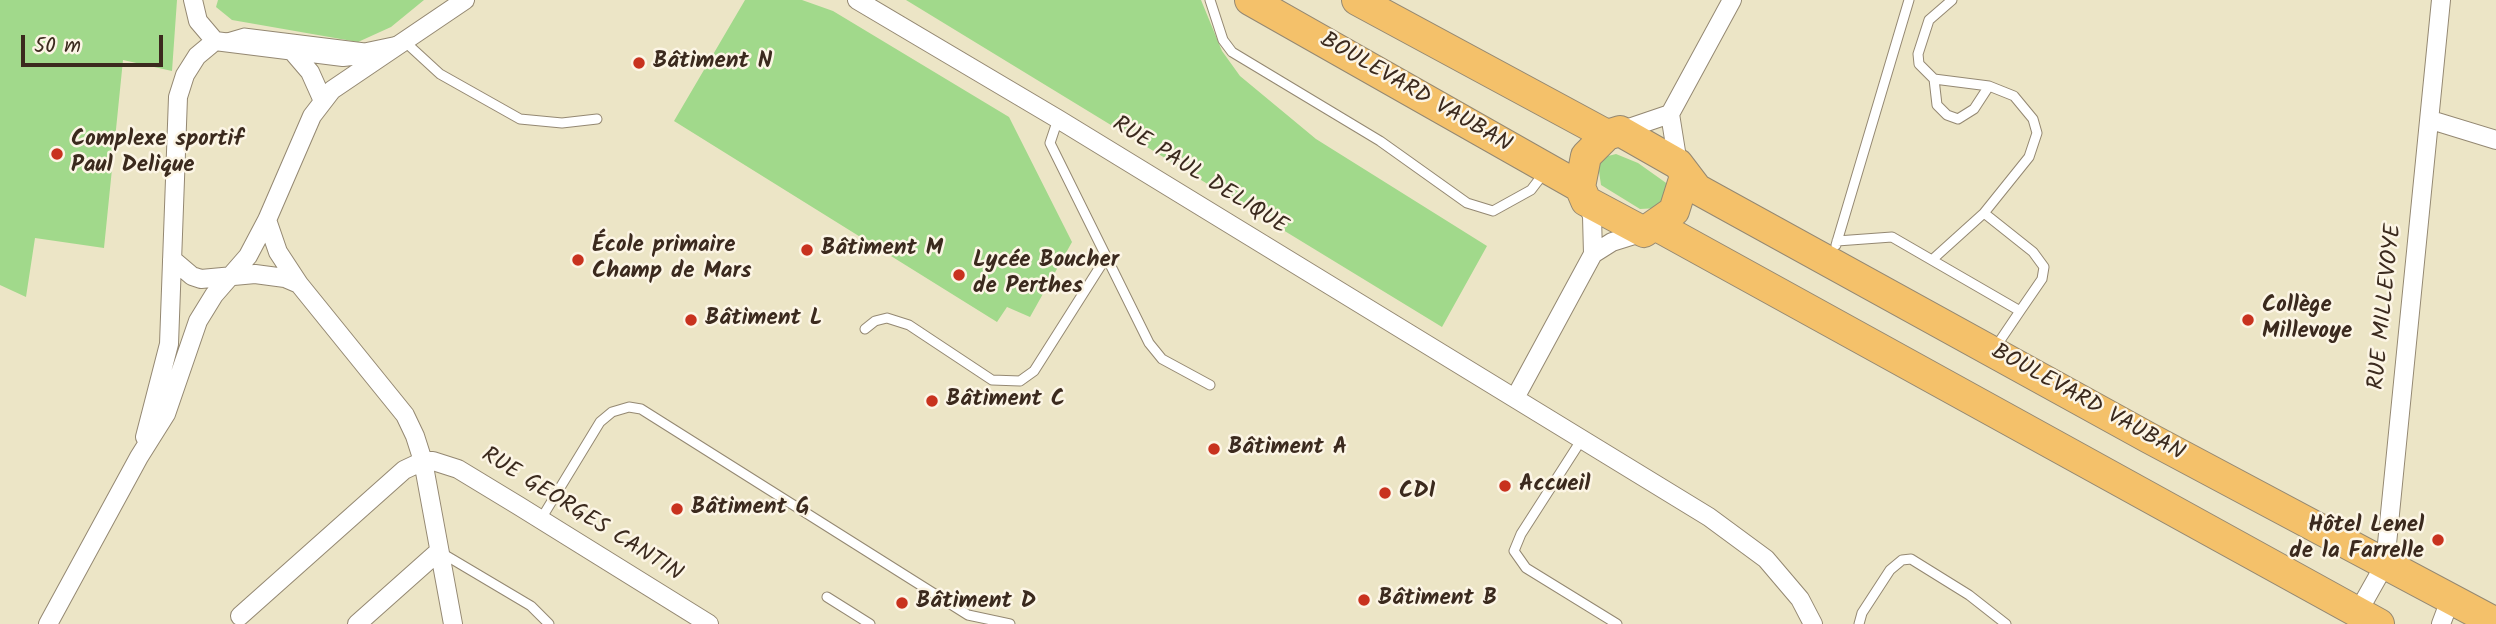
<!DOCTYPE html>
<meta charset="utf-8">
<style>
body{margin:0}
#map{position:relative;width:2496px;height:624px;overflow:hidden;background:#ece5c6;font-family:Kalam,sans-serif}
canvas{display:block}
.scale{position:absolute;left:21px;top:35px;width:142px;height:32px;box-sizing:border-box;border:4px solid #3b2a1e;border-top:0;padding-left:9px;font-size:21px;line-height:24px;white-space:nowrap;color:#3b2a1e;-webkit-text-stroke:5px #fcf5e5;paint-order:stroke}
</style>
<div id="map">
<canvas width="2496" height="624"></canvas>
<div class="scale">50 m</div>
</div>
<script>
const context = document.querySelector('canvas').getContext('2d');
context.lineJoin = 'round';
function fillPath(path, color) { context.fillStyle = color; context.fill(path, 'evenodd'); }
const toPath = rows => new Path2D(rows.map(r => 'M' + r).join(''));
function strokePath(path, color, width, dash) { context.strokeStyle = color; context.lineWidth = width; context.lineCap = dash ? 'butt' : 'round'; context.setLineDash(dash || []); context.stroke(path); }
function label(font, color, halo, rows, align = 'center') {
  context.font = font + ' Kalam,sans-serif'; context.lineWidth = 5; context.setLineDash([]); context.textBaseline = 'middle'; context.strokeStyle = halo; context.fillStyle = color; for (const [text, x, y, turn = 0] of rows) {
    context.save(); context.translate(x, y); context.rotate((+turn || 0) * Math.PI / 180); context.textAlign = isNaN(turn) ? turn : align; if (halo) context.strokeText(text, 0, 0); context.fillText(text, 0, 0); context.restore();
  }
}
fillPath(toPath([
 [0,0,177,0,172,71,123,60,104,248,35,238,26,297,0,285],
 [218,0,424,0,391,27,358,42,232,20,216,7],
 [745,0,802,0,833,11,1009,117,1072,242,1030,317,1007,307,997,322,674,121],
 [906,0,1201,0,1222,51,1240,76,1316,139,1487,246,1442,327],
 [1616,154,1638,163,1669,185,1659,208,1640,209,1601,185,1598,164,1604,157]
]), '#a1d98b');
const lane = toPath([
 [1210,0,1223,40,1232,52,1380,141,1467,203,1493,211,1531,190,1544,173],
 [1952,0,1929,20,1918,54,1919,64,1934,79,1989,86,2014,96,2033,119,2037,133,2029,157,1984,213],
 [227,38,244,33,365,48,403,40,440,74,520,119,562,123,597,119],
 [1934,79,1937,105,1947,115,1958,119,1974,109,1989,86],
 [1058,119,1050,143,1149,343,1162,359,1210,385],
 [1837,241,1892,237,2020,311,2042,279,2044,267,2033,252,1984,213,1933,259],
 [1836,245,1909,0],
 [865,329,875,321,887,318,909,325,992,380,1020,381,1034,371,1105,259],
 [1995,348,2020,311],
 [1582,439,1521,534,1514,551,1526,568,1617,624],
 [541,519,600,422,612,412,629,407,641,409,968,615,1010,624],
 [440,552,531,606,549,624],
 [827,597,870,624],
 [1859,624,1862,613,1890,570,1902,560,1911,559,1969,595,2006,624]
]);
const street = toPath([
 [193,0,198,21,215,41],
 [857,0,1058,119,1709,517,1766,559,1800,599,1813,624],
 [215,41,343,57,378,53],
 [292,51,310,72,323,101],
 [2431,120,2496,140],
 [1620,131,1670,114],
 [1678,164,1670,114,1732,0],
 [267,220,278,252,299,284,405,415,415,436,423,461,453,624],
 [1593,254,1612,242,1644,232],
 [172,259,192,276,201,279,255,274,285,278,299,284],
 [1515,398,1593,254,1592,216,1586,201],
 [145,437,169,344,178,97,185,75,197,56,215,41],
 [2358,612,2385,564,2441,0],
 [240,616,404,470,423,461,433,461,458,469,519,506,709,624],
 [48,624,139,457,166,414,198,321,214,295,248,256,267,220,312,116,332,90,465,0],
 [357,624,439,551],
 [2441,624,2450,600]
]);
const primary = toPath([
 [1250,0,1580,187],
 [1357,0,1607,135],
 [1685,176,1674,211,1644,232,1586,201,1580,187,1586,156,1607,135,1620,131,1678,164,1697,189,1706,194,2149,438,2496,623],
 [1657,226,2379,624]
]);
strokePath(lane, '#948872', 11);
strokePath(street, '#948872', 20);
strokePath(primary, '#948872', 32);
strokePath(lane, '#fff', 9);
strokePath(street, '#fff', 18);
strokePath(primary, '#f4c16a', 30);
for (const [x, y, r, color] of [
 [639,63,7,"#c8321e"],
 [57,154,7,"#c8321e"],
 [807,250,7,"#c8321e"],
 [578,260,7,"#c8321e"],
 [959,275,7,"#c8321e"],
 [691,320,7,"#c8321e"],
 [2248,320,7,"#c8321e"],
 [932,401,7,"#c8321e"],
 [1214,449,7,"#c8321e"],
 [1505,486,7,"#c8321e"],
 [1385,493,7,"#c8321e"],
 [677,509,7,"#c8321e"],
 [2438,540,7,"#c8321e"],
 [1364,600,7,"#c8321e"],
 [902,603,7,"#c8321e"]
]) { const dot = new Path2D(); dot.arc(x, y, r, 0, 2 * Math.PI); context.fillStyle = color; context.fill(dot); strokePath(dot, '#fcf5e5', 2.5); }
label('bold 23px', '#3b2a1e', '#fcf5e5', [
 ["Bâtiment N",653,63],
 ["Complexe sportif",71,141],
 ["Paul Delique",71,167],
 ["École primaire",592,247],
 ["Champ de Mars",592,273],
 ["Bâtiment M",821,250],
 ["Lycée Boucher",973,262],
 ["de Perthes",973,288],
 ["Collège",2262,307],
 ["Millevoye",2262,333],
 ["Bâtiment L",705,320],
 ["Bâtiment C",946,401],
 ["Bâtiment A",1228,449],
 ["Accueil",1519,486],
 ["CDI",1399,493],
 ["Bâtiment G",691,509],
 ["Hôtel Lenel",2424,527,"right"],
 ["de la Farrelle",2424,553,"right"],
 ["Bâtiment B",1378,600],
 ["Bâtiment D",916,603]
], 'left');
label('23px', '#3b2a1e', '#fcf5e5', [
 ["BOULEVARD VAUBAN",1415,94,30],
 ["RUE PAUL DELIQUE",1199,177,32],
 ["RUE MILLEVOYE",2387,307,-84],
 ["BOULEVARD VAUBAN",2087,404,29],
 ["RUE GEORGES CANTIN",581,516,32]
]);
</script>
